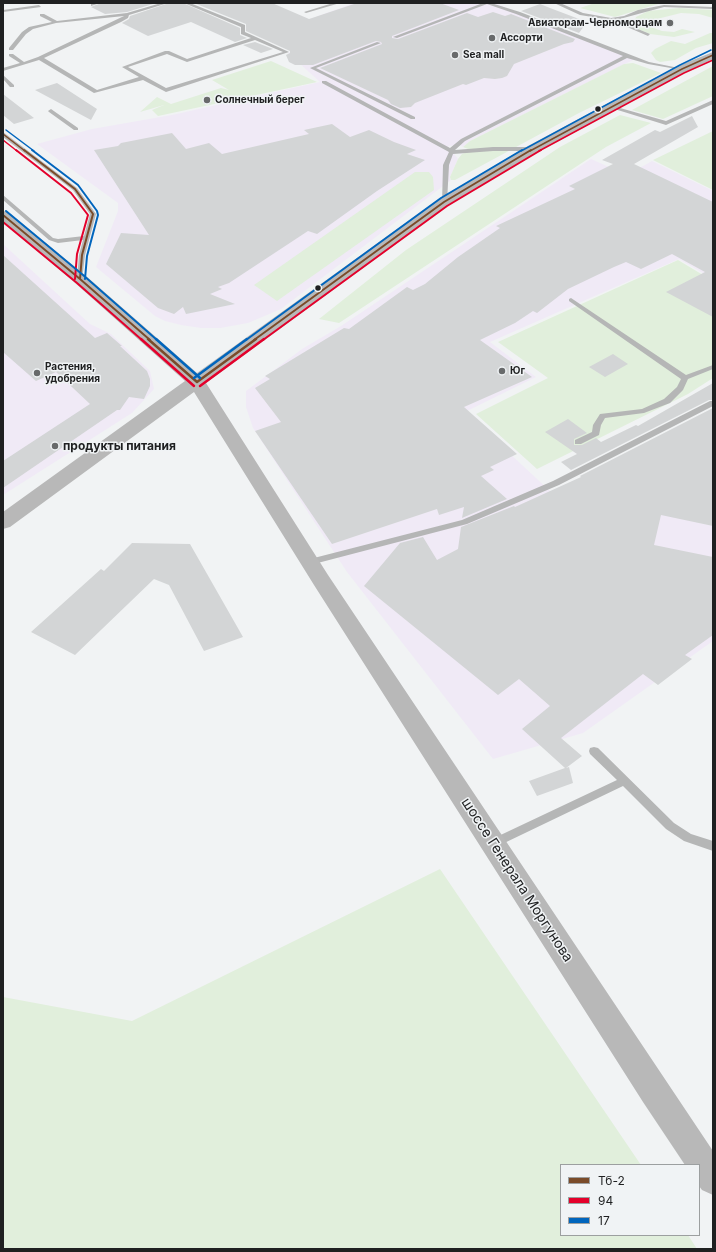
<!DOCTYPE html>
<meta charset="utf-8">
<style>
body{margin:0}
#map{position:relative;width:716px;height:1252px;overflow:hidden;background:#f1f3f4;font-family:Inter,sans-serif}
canvas{display:block}
.frame{position:absolute;inset:0;border:4px solid #1f2021;pointer-events:none}
.legend{position:absolute;left:560px;top:1164px;width:140px;height:72px;box-sizing:border-box;background:#f0f3f5;border:1px solid #9c9fa0;margin:0;padding:5px 7px;list-style:none;font-size:12px;color:#1f2021}
.legend li{display:flex;align-items:center;gap:8px;height:20px}
.legend b{width:20px;border:1px solid #9c9fa0}
</style>
<div id="map">
<canvas width="716" height="1252"></canvas>
<div class="frame"></div>
<ul class="legend">
<li><b style="height:5px;background:#7a4b2a"></b>Тб-2</li>
<li><b style="height:5px;background:#e4002b"></b>94</li>
<li><b style="height:5px;background:#0065bd"></b>17</li>
</ul>
</div>
<script>
const context = document.querySelector('canvas').getContext('2d');
context.lineJoin = 'round';
function fillPath(path, color) { context.fillStyle = color; context.fill(path, 'evenodd'); }
const toPath = rows => new Path2D(rows.map(r => 'M' + r).join(''));
function strokePath(path, color, width, dash) { context.strokeStyle = color; context.lineWidth = width; context.lineCap = dash ? 'butt' : 'round'; context.setLineDash(dash || []); context.stroke(path); }
function label(font, color, halo, rows, align = 'center') {
  context.font = font + ' Inter,sans-serif'; context.lineWidth = 3; context.setLineDash([]); context.textBaseline = 'middle'; context.strokeStyle = halo; context.fillStyle = color; for (const [text, x, y, turn = 0] of rows) {
    context.save(); context.translate(x, y); context.rotate((+turn || 0) * Math.PI / 180); context.textAlign = isNaN(turn) ? turn : align; if (halo) context.strokeText(text, 0, 0); context.fillText(text, 0, 0); context.restore();
  }
}
fillPath(toPath([
 [354,3,494,3,637,58,470,141,463,147,459,145,448,146,458,159,450,177,451,180,281,309,248,323,220,328,201,328,181,325,165,321,155,316,96,267,118,211,118,203,37,144,92,129,172,115,320,82,288,53,308,44,307,20],
 [591,159,627,175,652,161,713,191,713,279,679,259,490,342,536,377,465,412,550,491,584,496,713,526,713,641,583,733,493,759,347,572,253,428,246,407,246,391,302,349,341,326],
 [3,244,90,324,111,334,150,371,154,389,132,413,3,495]
]), '#f0eaf6');
fillPath(toPath([
 [595,3,654,3,658,4,615,17,580,8],
 [679,8,713,10,713,18,699,14,681,13,649,21,648,24,651,27,662,31,674,32,682,29,695,32,674,37,650,34,640,30,634,23,636,17,648,11],
 [710,33,713,33,713,43,696,48,675,60,660,62,656,60,651,53,655,49,671,41,685,44],
 [271,61,317,82,158,116,152,110,164,105,140,112,157,97,171,104,221,88,229,90,212,80],
 [633,63,661,73,579,113,455,180,451,180,450,177,458,159,462,154,468,152,468,149,463,147,470,141,624,64],
 [713,66,713,96,663,119,632,110],
 [620,115,651,123,606,147,339,323,319,319,406,250,560,147],
 [713,131,713,190,653,160],
 [415,172,429,172,433,177,434,190,277,301,254,285],
 [678,260,713,281,713,378,688,394,537,469,476,414,548,378,498,342],
 [440,869,641,1165,561,1165,561,1235,688,1235,697,1249,3,1249,3,997,132,1021]
]), '#e1efdc');
fillPath(toPath([
 [101,3,156,3,127,12,105,14,91,7],
 [169,3,183,3,240,28,240,35,247,38,235,42,191,22,148,36,122,23,129,19,130,16],
 [194,3,272,3,309,19,357,3,440,3,459,10,392,36,392,38,398,39,467,13,478,17,493,12,505,16,511,14,575,39,573,42,564,44,514,64,507,76,502,78,495,79,484,78,466,85,463,84,415,103,411,107,400,108,391,104,388,100,320,68,382,44,381,42,376,41,313,65,295,65,289,62,286,55,290,53,290,51,246,31,246,24],
 [540,4,550,8,587,22,579,33,521,11],
 [255,42,273,49,261,53,243,45],
 [57,83,97,109,91,120,35,90],
 [3,94,34,118,14,124,3,115],
 [692,116,698,127,634,164,713,202,713,317,666,292,705,272,672,254,641,269,626,262,614,267,568,289,537,313,533,311,515,323,480,340,532,377,464,407,517,454,490,467,494,470,481,476,507,499,462,518,464,507,439,515,437,509,332,544,255,431,281,422,255,388,270,379,265,376,344,328,349,329,407,287,413,290,425,284,458,257,500,228,496,226,575,189,569,186,613,164,602,160,655,130,660,132],
 [332,124,350,137,369,130,394,142,416,150,407,154,425,160,377,191,317,234,308,231,229,283,218,287,222,289,210,294,235,304,186,314,183,307,174,314,158,308,106,264,121,233,149,235,94,150,118,146,121,143,172,133,186,149,209,143,222,154,309,134,304,130],
 [3,255,95,338,107,333,122,346,120,346,147,371,150,379,150,386,144,399,129,397,120,410,117,410,3,488,3,461,90,404,56,372,36,381,3,352],
 [613,354,628,364,605,377,589,367],
 [713,383,713,400,709,400,571,470,561,462,577,454,545,432,568,419,587,433,574,439,574,445,582,445,596,438,601,442,636,425,638,426],
 [713,408,713,526,661,515,654,545,713,557,713,635,685,655,692,659,658,685,643,674,561,738,582,756,566,768,569,767,573,783,537,796,529,781,565,768,522,729,550,706,519,679,498,695,364,586,400,543,423,537,437,560,458,549,461,527,514,506,515,507,581,477,580,476],
 [132,543,190,544,243,637,204,651,169,585,154,579,75,655,31,632,101,569,104,571]
]), '#d3d5d6');
fillPath(toPath([
 [94,3,100,3,91,6,91,4,94,3],
 [161,3,168,3,129,15,128,18,121,22,44,58,97,90,139,77,122,67,165,51,169,51,187,59,251,38,241,34,241,27,184,3,190,3,245,25,245,32,289,52,166,92,143,80,94,93,39,60,3,71,3,68,20,63,9,56,9,54,13,54,24,62,38,57,124,16,56,23,33,29,26,34,13,50,9,50,9,48,22,32,29,27,52,22,40,16,40,14,44,14,57,21,127,13,161,3],
 [255,40,283,52,166,88,128,67,167,54,187,62,255,40],
 [333,3,340,3,306,13,304,12,333,3],
 [483,3,491,3,520,12,649,62,684,69,682,70,648,64,627,58,465,141,455,150,493,147,533,147,536,149,533,151,493,151,453,154,449,165,447,202,442,203,443,165,449,152,322,83,322,81,326,81,450,148,461,139,623,56,516,14,487,4,397,38,393,37,483,3],
 [554,3,560,3,583,13,611,18,624,16,638,10,664,5,713,7,713,9,664,7,616,20,650,34,648,36,611,20,580,15,554,3],
 [39,5,41,7,3,12,3,10,39,5],
 [377,42,381,43,316,68,415,117,415,119,411,119,310,68,377,42],
 [3,75,14,85,14,87,10,87,3,79,3,75],
 [713,100,713,104,666,125,608,107,613,106,666,121,713,100],
 [51,109,78,128,78,130,74,130,49,112,48,111,51,109],
 [3,132,77,188,96,214,85,255,82,280,77,279,79,255,83,240,58,243,49,240,3,200,3,195,53,238,58,239,84,236,90,214,73,190,3,137,3,132],
 [571,298,686,375,713,365,713,369,688,379,683,390,670,403,644,413,605,418,601,425,599,435,581,444,575,444,575,440,592,432,593,425,600,414,642,409,664,399,677,387,681,379,569,301,569,299,571,298],
 [710,401,713,401,713,406,559,485,467,524,310,565,306,562,310,559,462,520,553,481,710,401],
 [594,747,598,748,674,823,691,834,713,841,713,851,684,841,666,829,623,786,498,846,494,848,490,846,489,843,490,840,617,780,590,754,589,751,590,748,594,747]
]), '#b5b6b6');
fillPath(toPath([
 [713,52,713,59,686,72,538,152,449,205,206,383,328,575,713,1151,713,1195,702,1190,699,1186,699,1165,685,1165,643,1102,314,585,194,392,10,527,3,529,3,512,185,381,74,282,3,222,3,211,8,212,86,276,197,373,439,199,528,146,678,66,713,52]
]), '#b8b8b8');
strokePath(toPath([
 [3,134,25,151],
 [530,151,682,69,713,55]
]), '#7a4b2a', 1.5);
strokePath(toPath([
 [24,150,75,189,93,214,82,255,80,279],
 [3,215,80,279,150,340],
 [254,340,444,202,531,150]
]), '#7a4b2a', 2);
strokePath(toPath([
 [148,339,197,382],
 [197,382,256,339]
]), '#7a4b2a', 2.5);
strokePath(toPath([
 [3,140,17,151],
 [539,151,684,73,713,60]
]), '#e4002b', 1.5);
strokePath(toPath([
 [16,150,71,193,88,215,77,254,75,279],
 [3,222,77,283,142,340],
 [263,340,447,206,541,150]
]), '#e4002b', 2);
strokePath(toPath([
 [141,339,194,386],
 [200,386,264,339]
]), '#e4002b', 2.5);
strokePath(toPath([
 [6,130,34,151],
 [521,151,680,65,711,50]
]), '#0065bd', 1.5);
strokePath(toPath([
 [32,150,78,185,97,211,98,215,87,256,85,279],
 [6,211,83,275,157,340],
 [246,340,441,198,522,150]
]), '#0065bd', 2);
strokePath(toPath([
 [156,339,200,378],
 [194,378,247,339]
]), '#0065bd', 2.5);
for (const [x, y, r, color] of [
 [670,23,4,"#686a6b"],
 [492,38,4,"#686a6b"],
 [455,55,4,"#686a6b"],
 [207,100,4,"#686a6b"],
 [598,109,3.5,"#1f2021"],
 [318,288,3.5,"#1f2021"],
 [502,371,4,"#686a6b"],
 [37,373,4,"#686a6b"],
 [55,446,4,"#686a6b"]
]) { const dot = new Path2D(); dot.arc(x, y, r, 0, 2 * Math.PI); context.fillStyle = color; context.fill(dot); strokePath(dot, '#f0f3f5', 1.5); }
label('bold 10px', '#1f2021', '#f0f3f5', [
 ["Авиаторам-Черноморцам",662,23,"right"],
 ["Ассорти",500,38],
 ["Sea mall",463,55],
 ["Солнечный берег",215,100],
 ["Растения,",45,367],
 ["удобрения",45,379],
 ["Юг",510,371]
], 'left');
label('bold 12px', '#1f2021', '#f0f3f5', [
 ["продукты питания",63,446]
], 'left');
label('14px', '#1f2021', '#f0f3f5', [
 ["шоссе Генерала Моргунова",517,880,57]
]);
</script>
